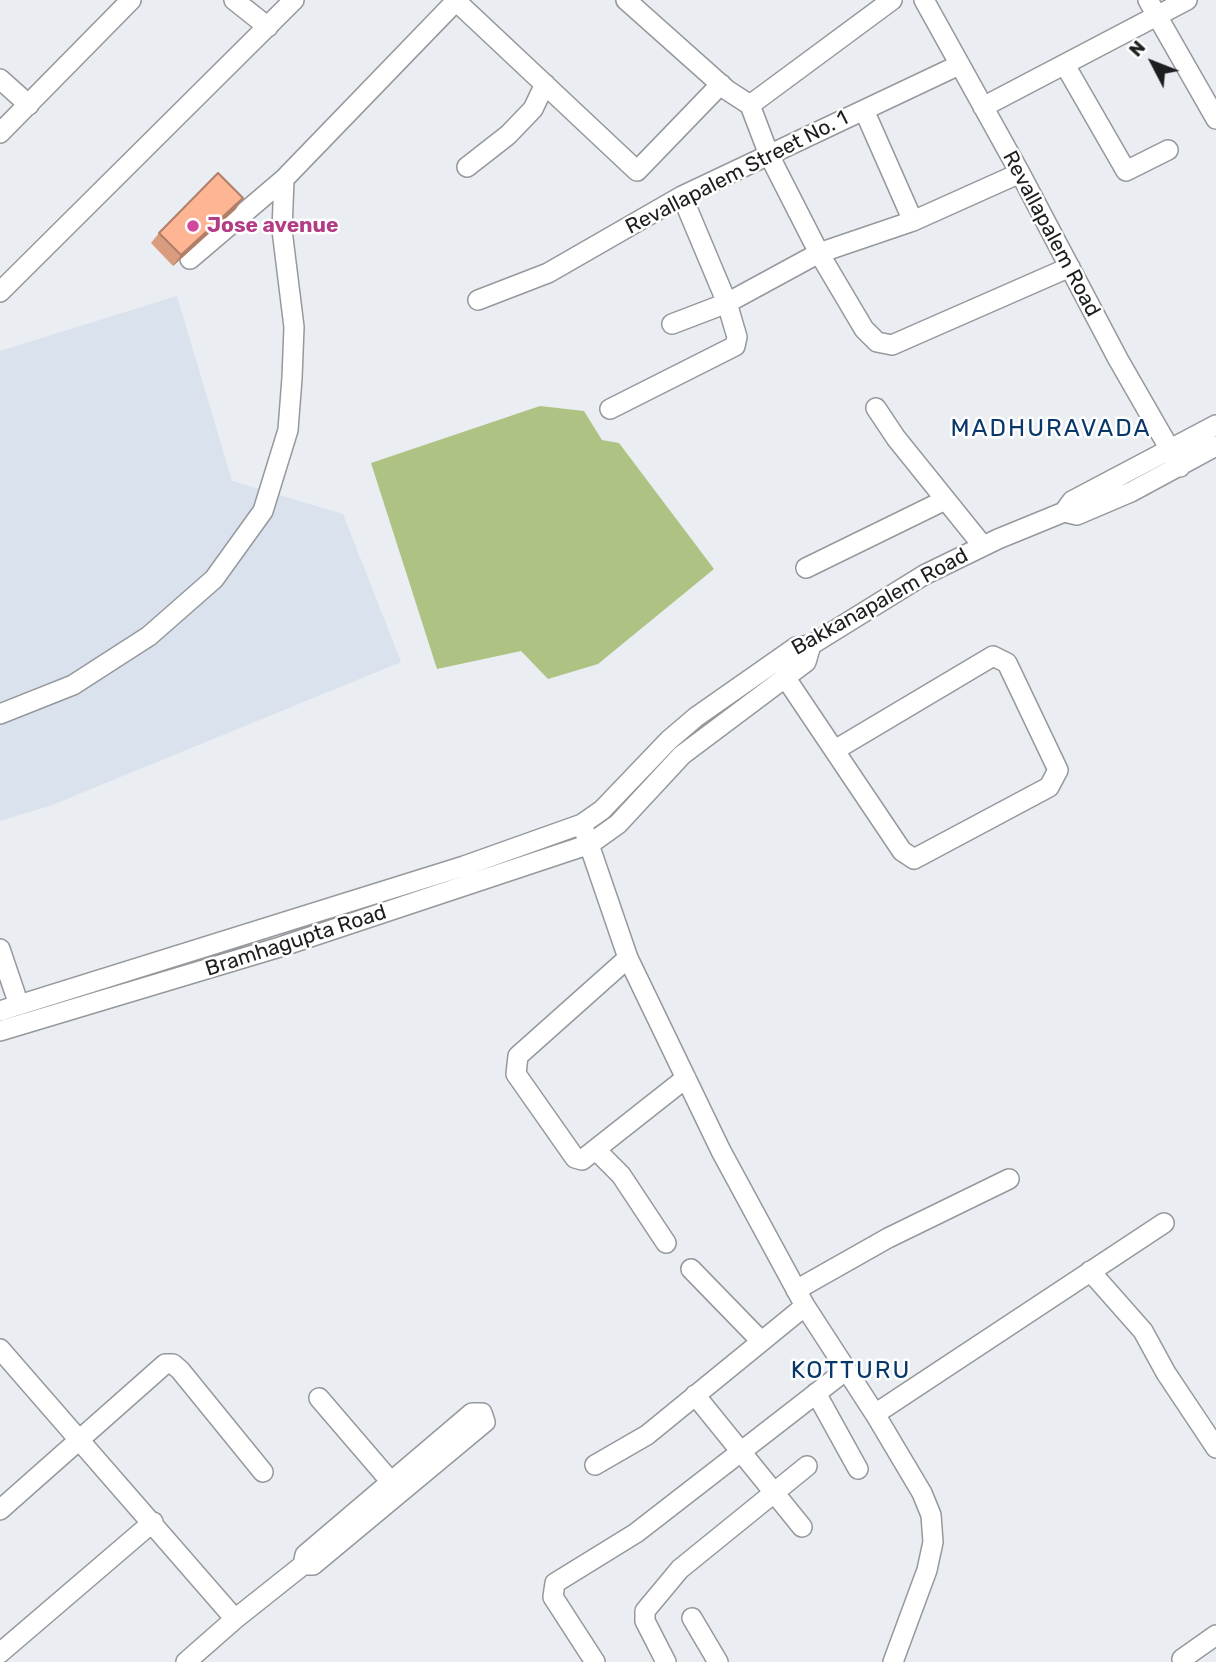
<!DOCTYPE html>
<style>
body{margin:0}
#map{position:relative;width:1216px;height:1662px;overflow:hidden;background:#eaedf1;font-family:Rubik,sans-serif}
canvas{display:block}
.north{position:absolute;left:1118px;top:28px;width:70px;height:70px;-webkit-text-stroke:5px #fff;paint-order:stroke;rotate:312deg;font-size:19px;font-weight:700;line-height:28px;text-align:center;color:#1d1e1f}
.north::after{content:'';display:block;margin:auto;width:24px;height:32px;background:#1d1e1f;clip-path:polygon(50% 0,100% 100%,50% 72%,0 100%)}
</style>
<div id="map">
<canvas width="1216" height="1662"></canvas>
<div class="north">N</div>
</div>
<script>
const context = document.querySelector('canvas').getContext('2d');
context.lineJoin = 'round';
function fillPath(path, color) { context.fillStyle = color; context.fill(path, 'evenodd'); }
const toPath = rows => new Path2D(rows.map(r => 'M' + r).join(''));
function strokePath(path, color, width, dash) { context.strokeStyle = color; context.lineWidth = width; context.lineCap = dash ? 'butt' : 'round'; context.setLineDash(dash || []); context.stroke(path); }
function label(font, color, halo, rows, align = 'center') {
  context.font = font + ' Rubik,sans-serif'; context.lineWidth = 5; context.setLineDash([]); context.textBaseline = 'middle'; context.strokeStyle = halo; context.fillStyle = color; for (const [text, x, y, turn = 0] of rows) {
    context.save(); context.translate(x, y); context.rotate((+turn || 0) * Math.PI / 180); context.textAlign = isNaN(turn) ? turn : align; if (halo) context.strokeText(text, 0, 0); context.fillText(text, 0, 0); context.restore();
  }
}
fillPath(toPath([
 [177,296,232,481,343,514,401,662,52,805,0,821,0,351]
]), '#dae2ed');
fillPath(toPath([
 [540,406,584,411,602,440,619,443,714,569,598,664,548,679,521,651,437,669,371,463]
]), '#aec383');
const minor = toPath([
 [234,0,268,27],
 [455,0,637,171,721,84],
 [626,0,727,90,750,105,892,0],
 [924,0,1020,173,1118,359,1180,467],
 [1148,0,1216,119],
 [1065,65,1126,171,1168,150],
 [0,79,29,105],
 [750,105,769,155,819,253,864,329,877,342,892,345,1070,267],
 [983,107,1187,0],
 [864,110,913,221],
 [0,133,131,0],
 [467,167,508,135,533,109,545,84],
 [190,259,284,179,457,0],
 [0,292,294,0],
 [478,300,548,273,682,196,959,65],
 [672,324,727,303,819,253,913,221,1020,173],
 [876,408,896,438,983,546],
 [610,409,735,346,737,337,727,303,682,196],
 [1064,512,1072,501,1216,425],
 [806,568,945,500],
 [785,677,902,851,914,859,1049,787,1058,770,1007,663,993,656,835,750],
 [0,714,73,685,149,636,214,579,263,511,288,430,292,378,294,327,282,230,284,179],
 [582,824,628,958,721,1151,805,1306,875,1414,922,1493,931,1515,933,1542,927,1570,893,1662],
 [0,949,19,1005],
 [628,958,518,1056,516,1074,575,1158,582,1160,686,1078],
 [0,1011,464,866,582,824,602,810,669,740,696,717,796,647,811,645,924,575,998,539,1064,512,1077,515,1131,492,1216,446],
 [0,1031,280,947,590,844,618,824,682,755,806,662,811,645],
 [597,1151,621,1175,666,1243],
 [691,1269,761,1341],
 [1090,1271,1143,1331,1166,1373,1216,1448],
 [796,1290,888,1238,1009,1179],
 [0,1349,235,1619,186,1662],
 [816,1393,858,1469],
 [695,1395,802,1527],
 [319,1398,398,1490],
 [875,1414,1164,1223],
 [595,1465,647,1435,805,1306],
 [0,1510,165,1364,173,1364,180,1370,263,1472],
 [692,1618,718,1662],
 [235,1619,303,1565,305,1555,472,1413,482,1413,485,1422,313,1565,303,1565],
 [0,1653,153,1522],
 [1182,1659,1216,1635],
 [595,1662,553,1597,555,1583,636,1533,845,1371],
 [666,1662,645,1621,645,1611,680,1569,807,1466]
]);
strokePath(minor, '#95989c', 22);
strokePath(minor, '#fff', 19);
fillPath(toPath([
 [236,209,173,266,151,243,159,233]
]), '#da9c7f');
fillPath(toPath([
 [243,198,236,209,173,266,181,255]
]), '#b17f68');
const building = toPath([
 [218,173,243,198,181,255,159,233,218,173]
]);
fillPath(building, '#fdb594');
strokePath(building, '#b17f68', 2);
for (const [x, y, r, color] of [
 [193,226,7,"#d1479c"]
]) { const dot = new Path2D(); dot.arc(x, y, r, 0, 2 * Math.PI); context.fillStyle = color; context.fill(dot); strokePath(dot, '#fff', 2.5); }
label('21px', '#1d1e1f', '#fff', [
 ["Revallapalem Street No. 1",737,173,-27],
 ["Revallapalem Road",1051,234,62],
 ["Bakkanapalem Road",880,602,-29],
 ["Bramhagupta Road",296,941,-18]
]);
label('bold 21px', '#b23c85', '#fff', [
 ["Jose avenue",207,226]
], 'left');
context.letterSpacing = '2px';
label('24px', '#08386a', '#fff', [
 ["MADHURAVADA",1051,429],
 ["KOTTURU",851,1371]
]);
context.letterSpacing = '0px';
</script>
